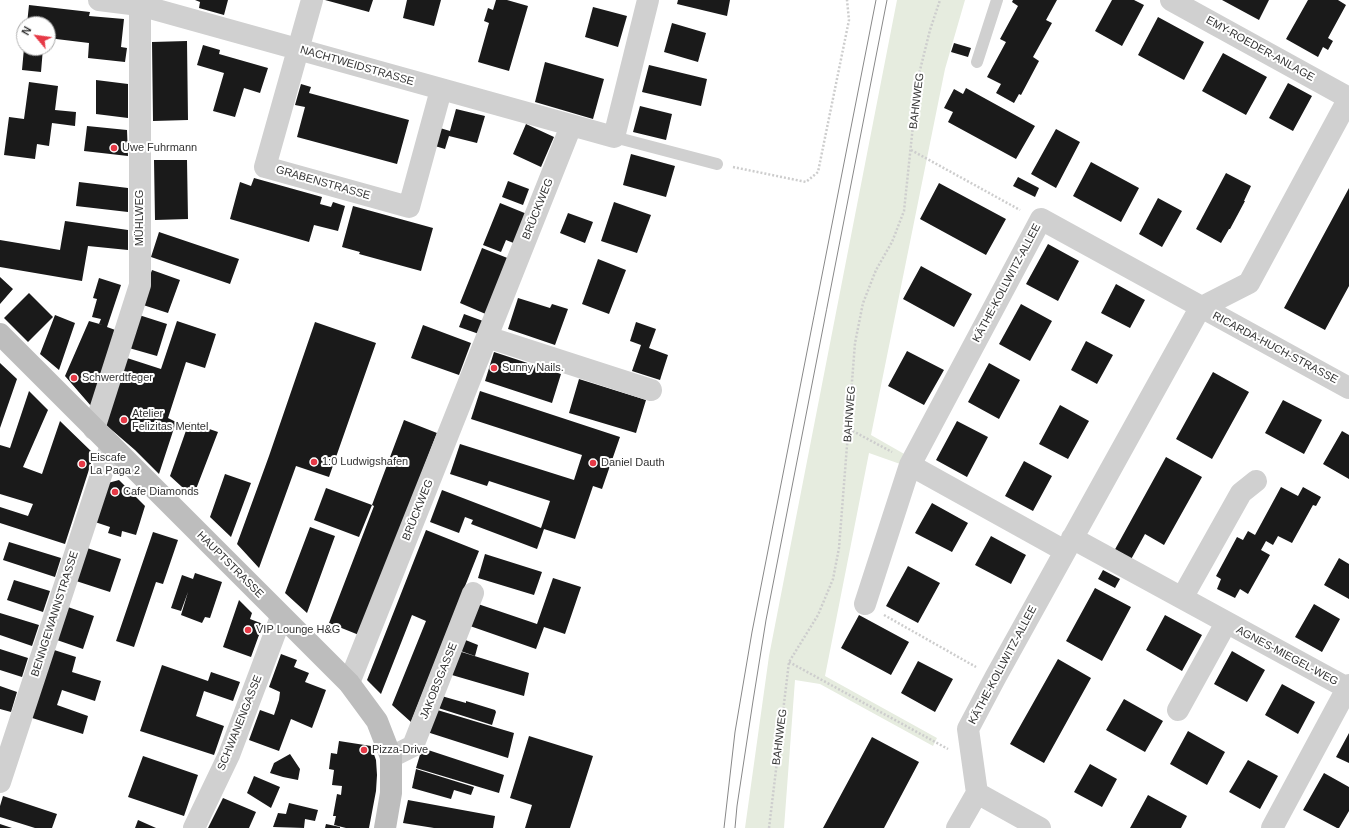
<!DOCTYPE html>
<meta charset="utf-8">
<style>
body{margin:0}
#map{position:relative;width:1349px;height:828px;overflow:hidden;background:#fff;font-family:Arial,sans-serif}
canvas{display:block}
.north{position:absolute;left:16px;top:16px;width:40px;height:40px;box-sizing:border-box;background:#fff;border:1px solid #adadad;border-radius:50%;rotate:299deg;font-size:11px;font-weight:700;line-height:16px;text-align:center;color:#333}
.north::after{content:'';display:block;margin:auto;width:14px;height:18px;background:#e63946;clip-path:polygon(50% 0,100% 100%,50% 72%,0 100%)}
</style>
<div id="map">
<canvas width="1349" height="828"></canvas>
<div class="north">N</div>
</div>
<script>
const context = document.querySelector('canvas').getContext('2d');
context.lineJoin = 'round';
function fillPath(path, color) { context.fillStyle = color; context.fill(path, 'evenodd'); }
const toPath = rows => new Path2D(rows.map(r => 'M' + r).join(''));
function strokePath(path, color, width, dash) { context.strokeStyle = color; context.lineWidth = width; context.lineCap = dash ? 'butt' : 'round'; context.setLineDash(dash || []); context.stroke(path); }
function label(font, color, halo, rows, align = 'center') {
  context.font = font + ' Arial,sans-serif'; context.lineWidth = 4; context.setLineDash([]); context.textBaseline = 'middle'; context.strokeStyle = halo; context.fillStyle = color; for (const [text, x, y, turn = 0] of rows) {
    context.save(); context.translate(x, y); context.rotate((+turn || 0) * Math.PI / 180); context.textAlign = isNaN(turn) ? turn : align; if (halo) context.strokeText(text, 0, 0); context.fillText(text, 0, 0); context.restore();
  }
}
fillPath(toPath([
 [897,0,965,0,945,69,871,435,906,455,903,465,869,453,825,676,937,738,933,746,820,684,795,680,784,828,745,828,769,656]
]), '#e6ecdf');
fillPath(toPath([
 [195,0,228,0,224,15,199,8,200,2],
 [325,0,373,0,369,12],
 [407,0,441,0,434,26,403,18],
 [496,0,507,0,528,6,509,71,478,62,489,23,484,21,488,8,493,10],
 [678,0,730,0,727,16,677,4],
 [1013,0,1057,0,1046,20,1052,23,1033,57,1039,61,1021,95,1019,94,1014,103,996,93,1001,84,987,77,1006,42,1000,39,1018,6,1012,2],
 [1112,0,1134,0,1144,5,1122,46,1095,31],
 [1222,0,1269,0,1259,20],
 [1308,0,1338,0,1346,5,1328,38,1333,41,1328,50,1323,47,1318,57,1286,39],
 [29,5,90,12,89,16,124,19,121,47,127,48,125,62,88,58,89,43,48,38,48,24,27,24],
 [593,7,627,16,618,47,585,37],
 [1158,17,1204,42,1184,80,1138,55],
 [672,23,706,33,698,62,664,52],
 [187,41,188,120,153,121,152,42],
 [954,43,971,48,968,57,951,52],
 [203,45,220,50,219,54,268,68,260,93,244,88,235,117,213,111,224,73,197,65],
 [24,48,43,48,41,72,22,70],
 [1223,53,1267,77,1246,115,1202,91],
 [545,62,604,79,593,119,535,102],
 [649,65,707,79,701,106,642,92],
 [96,80,128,84,128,118,96,114],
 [29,82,58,86,55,110,76,112,75,126,52,123,49,146,37,144,35,159,4,155,9,117,24,119],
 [1288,83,1312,96,1293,131,1269,118],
 [301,84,311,87,309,93,409,120,397,164,297,137,305,107,295,105],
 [966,88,1035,126,1016,159,948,122,953,112,944,108,954,89,963,94],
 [640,106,672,114,666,140,633,132],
 [456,109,485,116,477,143,449,136,445,149,435,146,440,128,450,131],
 [526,124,554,137,541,167,513,154],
 [87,126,127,130,128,156,84,151],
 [1056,129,1080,142,1056,188,1031,174],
 [631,154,675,166,666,197,623,185],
 [154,160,187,160,188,219,155,220],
 [1091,162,1139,188,1121,222,1073,196],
 [1226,173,1251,186,1244,201,1245,201,1230,229,1229,229,1221,243,1196,229],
 [1018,177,1039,188,1035,197,1013,186],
 [254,178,322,197,320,204,331,207,333,202,345,206,338,231,314,225,309,242,230,219,240,182,251,186],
 [508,181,529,189,523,205,502,197],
 [79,182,128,188,128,212,76,206],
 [939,183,1006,219,986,255,920,219],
 [1349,188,1349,286,1325,330,1284,308],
 [1158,198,1182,211,1162,247,1139,234],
 [614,202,651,215,637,253,601,241],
 [500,203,527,214,516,244,506,240,501,252,483,245],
 [353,206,433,228,421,271,359,254,360,252,342,247],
 [568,213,593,222,585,243,560,233],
 [65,221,128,230,128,250,88,246,82,281,0,267,0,240,60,250],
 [159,232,239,259,230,284,151,257],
 [1048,244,1079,261,1058,301,1026,284],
 [482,248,510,259,488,315,460,303],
 [598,259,626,270,609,314,582,304],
 [921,266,972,294,954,327,903,299],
 [152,270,180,280,168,313,140,304],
 [0,277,13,289,0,304],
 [99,278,121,285,107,327,118,331,91,406,65,376,89,321,103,325,99,324,101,319,92,317,97,299,93,298],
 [1116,284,1145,300,1130,328,1101,313],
 [29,293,53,317,28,342,4,318],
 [518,298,550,308,552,304,568,309,555,345,508,329],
 [1021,304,1052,321,1030,361,999,344],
 [464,314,483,321,479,334,459,327],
 [55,315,75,323,59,370,40,354],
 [139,315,167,324,157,356,129,348],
 [177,321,216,334,205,368,186,362,168,418,176,422,159,474,135,450,106,425,127,358,161,369],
 [315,322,376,343,329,477,296,466,259,568,237,544,269,456],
 [636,322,656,329,649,348,668,355,660,380,632,371,641,345,630,341],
 [423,325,471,343,459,375,411,358],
 [1086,341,1113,355,1097,384,1071,370],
 [907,351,944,370,924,405,888,386],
 [494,352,561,374,552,403,485,381],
 [0,363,17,379,0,428],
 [989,363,1020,380,999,419,968,402],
 [1213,372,1249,392,1212,459,1176,439],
 [579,379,646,400,636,433,569,413],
 [29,391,48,410,23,467,42,474,60,421,94,454,65,544,0,523,0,507,28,516,33,504,0,494,0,445,10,448],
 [480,391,620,437,602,489,593,486,575,539,544,529,537,549,471,524,473,520,465,517,459,533,430,522,442,490,541,528,550,501,489,481,487,486,450,474,460,444,574,480,582,455,471,419],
 [1283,400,1322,420,1304,454,1265,433],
 [1060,405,1089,421,1068,459,1039,444],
 [404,420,437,433,359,635,329,623,374,506,372,505,359,537,314,520,326,488,372,505],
 [957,421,988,437,967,477,936,460],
 [189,422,218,432,193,497,170,476],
 [1342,431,1349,435,1349,479,1323,464],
 [1166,457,1202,477,1164,545,1145,534,1129,563,1113,553],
 [1024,461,1052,476,1033,511,1005,496],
 [225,474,251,483,231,537,210,517],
 [119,480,145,506,136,535,122,531,121,537,108,533,110,527,95,522,108,483],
 [1281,487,1298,496,1303,487,1321,497,1316,506,1313,505,1292,543,1278,536,1273,545,1266,541,1261,550,1270,555,1248,594,1240,589,1235,598,1217,589,1221,579,1216,576,1237,537,1243,540,1248,531,1255,535],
 [932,503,968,523,952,552,915,533],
 [310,527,335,536,307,613,285,593],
 [426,530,479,551,411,722,392,705,426,621,412,615,381,694,367,680],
 [153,532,178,540,163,584,156,582,134,647,116,641],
 [991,536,1026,555,1011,584,975,565],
 [9,542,61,558,55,577,3,560],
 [84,547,121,559,110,592,73,580],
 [485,554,542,572,534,595,478,578],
 [1339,558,1349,564,1349,599,1324,585],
 [908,566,940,583,918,623,886,606],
 [1103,570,1120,579,1115,588,1098,579],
 [195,573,222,582,210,618,205,617,202,623,181,615,188,592,181,611,171,608,182,575,193,579],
 [553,578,581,587,565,634,544,627,536,649,470,626,478,604,537,624],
 [14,580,50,591,43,612,7,600],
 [1095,588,1131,607,1102,661,1066,641],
 [239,600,252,613,250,619,263,624,251,657,223,647],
 [1314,604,1340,619,1322,652,1295,637],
 [65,606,94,616,83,649,54,639],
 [0,613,39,625,32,646,0,635],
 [859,615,909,642,891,675,841,648],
 [1165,615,1202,635,1182,671,1146,650],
 [458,637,478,645,475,656,452,648],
 [0,649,28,658,22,677,0,670],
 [51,649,76,657,72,672,101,681,95,701,62,690,57,705,88,716,83,734,29,717],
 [452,649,529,673,524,696,445,673],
 [1232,651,1265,670,1247,702,1214,684],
 [281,654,297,660,294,667,309,673,305,682,326,690,312,728,291,719,279,751,249,740,260,710,274,715,279,700,280,692,269,687],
 [1058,659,1091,678,1044,763,1010,744],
 [918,661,953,679,935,712,901,693],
 [162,665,208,681,211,672,240,682,233,701,204,691,196,716,224,726,214,755,140,731],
 [1282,684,1315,702,1298,734,1265,715],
 [0,686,17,692,11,712,0,709],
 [438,695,466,703,466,701,495,710,496,712,492,725,435,707],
 [1124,699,1163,721,1145,752,1106,730],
 [434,709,514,733,508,758,427,732],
 [1188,731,1225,752,1207,785,1170,764],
 [1349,733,1349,763,1336,757],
 [529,736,593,756,570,828,525,828,532,805,510,798],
 [872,737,919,762,884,828,823,828],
 [339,741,371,746,376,760,377,775,376,791,369,828,346,828,334,825,336,816,333,816,337,794,341,795,342,786,332,785,334,770,329,769,331,753,337,754],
 [422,748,504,775,499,793,416,768],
 [290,754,300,769,298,780,283,777,270,773,274,763],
 [143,756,198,775,184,816,128,797],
 [1248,760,1278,776,1260,809,1229,792],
 [1090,764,1117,779,1102,807,1074,792],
 [416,769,474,787,471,795,454,790,451,799,412,788],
 [1324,773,1349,787,1349,811,1339,828,1337,828,1303,810],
 [254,776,280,787,271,808,247,793],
 [1148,795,1187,816,1181,828,1130,828],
 [3,796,57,814,52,828,35,828,0,817,0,806],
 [223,798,256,812,249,828,208,828],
 [408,800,495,816,493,828,434,828,403,823],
 [289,803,318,810,315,821,305,819,304,828,273,827,278,813,286,814],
 [138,820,156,828,135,828],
 [0,824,12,828,0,828],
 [326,824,340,827,340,828,325,828]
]), '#1a1a1a');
strokePath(toPath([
 [911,150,1020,210],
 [733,167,806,182,818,172,849,20,847,0],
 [849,429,892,452],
 [884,615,976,667],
 [789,662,948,749],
 [769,828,789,662,818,615,833,579,839,548,855,343,863,303,876,270,892,242,904,211,918,78,930,30,940,0]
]), '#cdcdcd', 2.5, [2, 2]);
strokePath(toPath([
 [977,62,997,0],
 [614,137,717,164]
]), '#d0d0d0', 12);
strokePath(toPath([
 [99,0,139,5,614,137,648,0],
 [312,0,265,167,409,207,441,90],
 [1171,0,1349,98],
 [487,337,651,390],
 [94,429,140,285,140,0],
 [910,465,1065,551],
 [1072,538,1349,689],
 [1182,598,1241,493,1256,481],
 [865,604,910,465,1041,219,1349,388],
 [349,683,571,126],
 [1178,710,1226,623],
 [391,757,413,746,473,593],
 [0,782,111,445],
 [977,793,1040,828],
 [194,828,229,755,281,617],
 [957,828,977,793,968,729,995,678,1200,308,1249,283,1349,98],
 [1272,828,1349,685]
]), '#d0d0d0', 22);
strokePath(toPath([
 [0,334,349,683,377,721,391,757,391,793,385,828]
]), '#bdbdbd', 22);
strokePath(toPath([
 [724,828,735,732,752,632,876,0],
 [735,828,737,806,753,701,766,620,887,0]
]), '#888', 1);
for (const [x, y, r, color] of [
 [114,148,4,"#e63946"],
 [494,368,4,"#e63946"],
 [74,378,4,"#e63946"],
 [124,420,4,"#e63946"],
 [314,462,4,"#e63946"],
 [593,463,4,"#e63946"],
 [82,464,4,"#e63946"],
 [115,492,4,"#e63946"],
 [248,630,4,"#e63946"],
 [364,750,4,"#e63946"]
]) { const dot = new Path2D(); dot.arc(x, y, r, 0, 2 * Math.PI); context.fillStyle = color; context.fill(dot); strokePath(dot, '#fff', 1.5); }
label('11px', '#333', '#fff', [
 ["EMY-ROEDER-ANLAGE",1260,49,29],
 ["NACHTWEIDSTRASSE",357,66,16],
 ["BAHNWEG",917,101,-83],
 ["GRABENSTRASSE",323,183,16],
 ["BRÜCKWEG",538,209,-68],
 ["MÜHLWEG",140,218,-90],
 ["KÄTHE-KOLLWITZ-ALLEE",1007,283,-62],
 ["RICARDA-HUCH-STRASSE",1275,348,28],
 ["BAHNWEG",850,414,-86],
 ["BRÜCKWEG",418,510,-68],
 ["HAUPTSTRASSE",230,565,45],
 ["BENNGEWANNSTRASSE",55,614,-72],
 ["AGNES-MIEGEL-WEG",1287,656,28],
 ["KÄTHE-KOLLWITZ-ALLEE",1003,665,-62],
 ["JAKOBSGASSE",439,681,-68],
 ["SCHWANENGASSE",240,723,-68],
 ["BAHNWEG",780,737,-83]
]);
label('11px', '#333', '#fff', [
 ["Uwe Fuhrmann",122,148],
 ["Sunny Nails.",502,368],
 ["Schwerdtfeger",82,378],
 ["Atelier",132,414],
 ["Felizitas Mentel",132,427],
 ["Eiscafe",90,458],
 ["La Paga 2",90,471],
 ["1:0 Ludwigshafen",322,462],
 ["Daniel Dauth",601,463],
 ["Cafe Diamonds",123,492],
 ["VIP Lounge H&G",256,630],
 ["Pizza-Drive",372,750]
], 'left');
</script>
